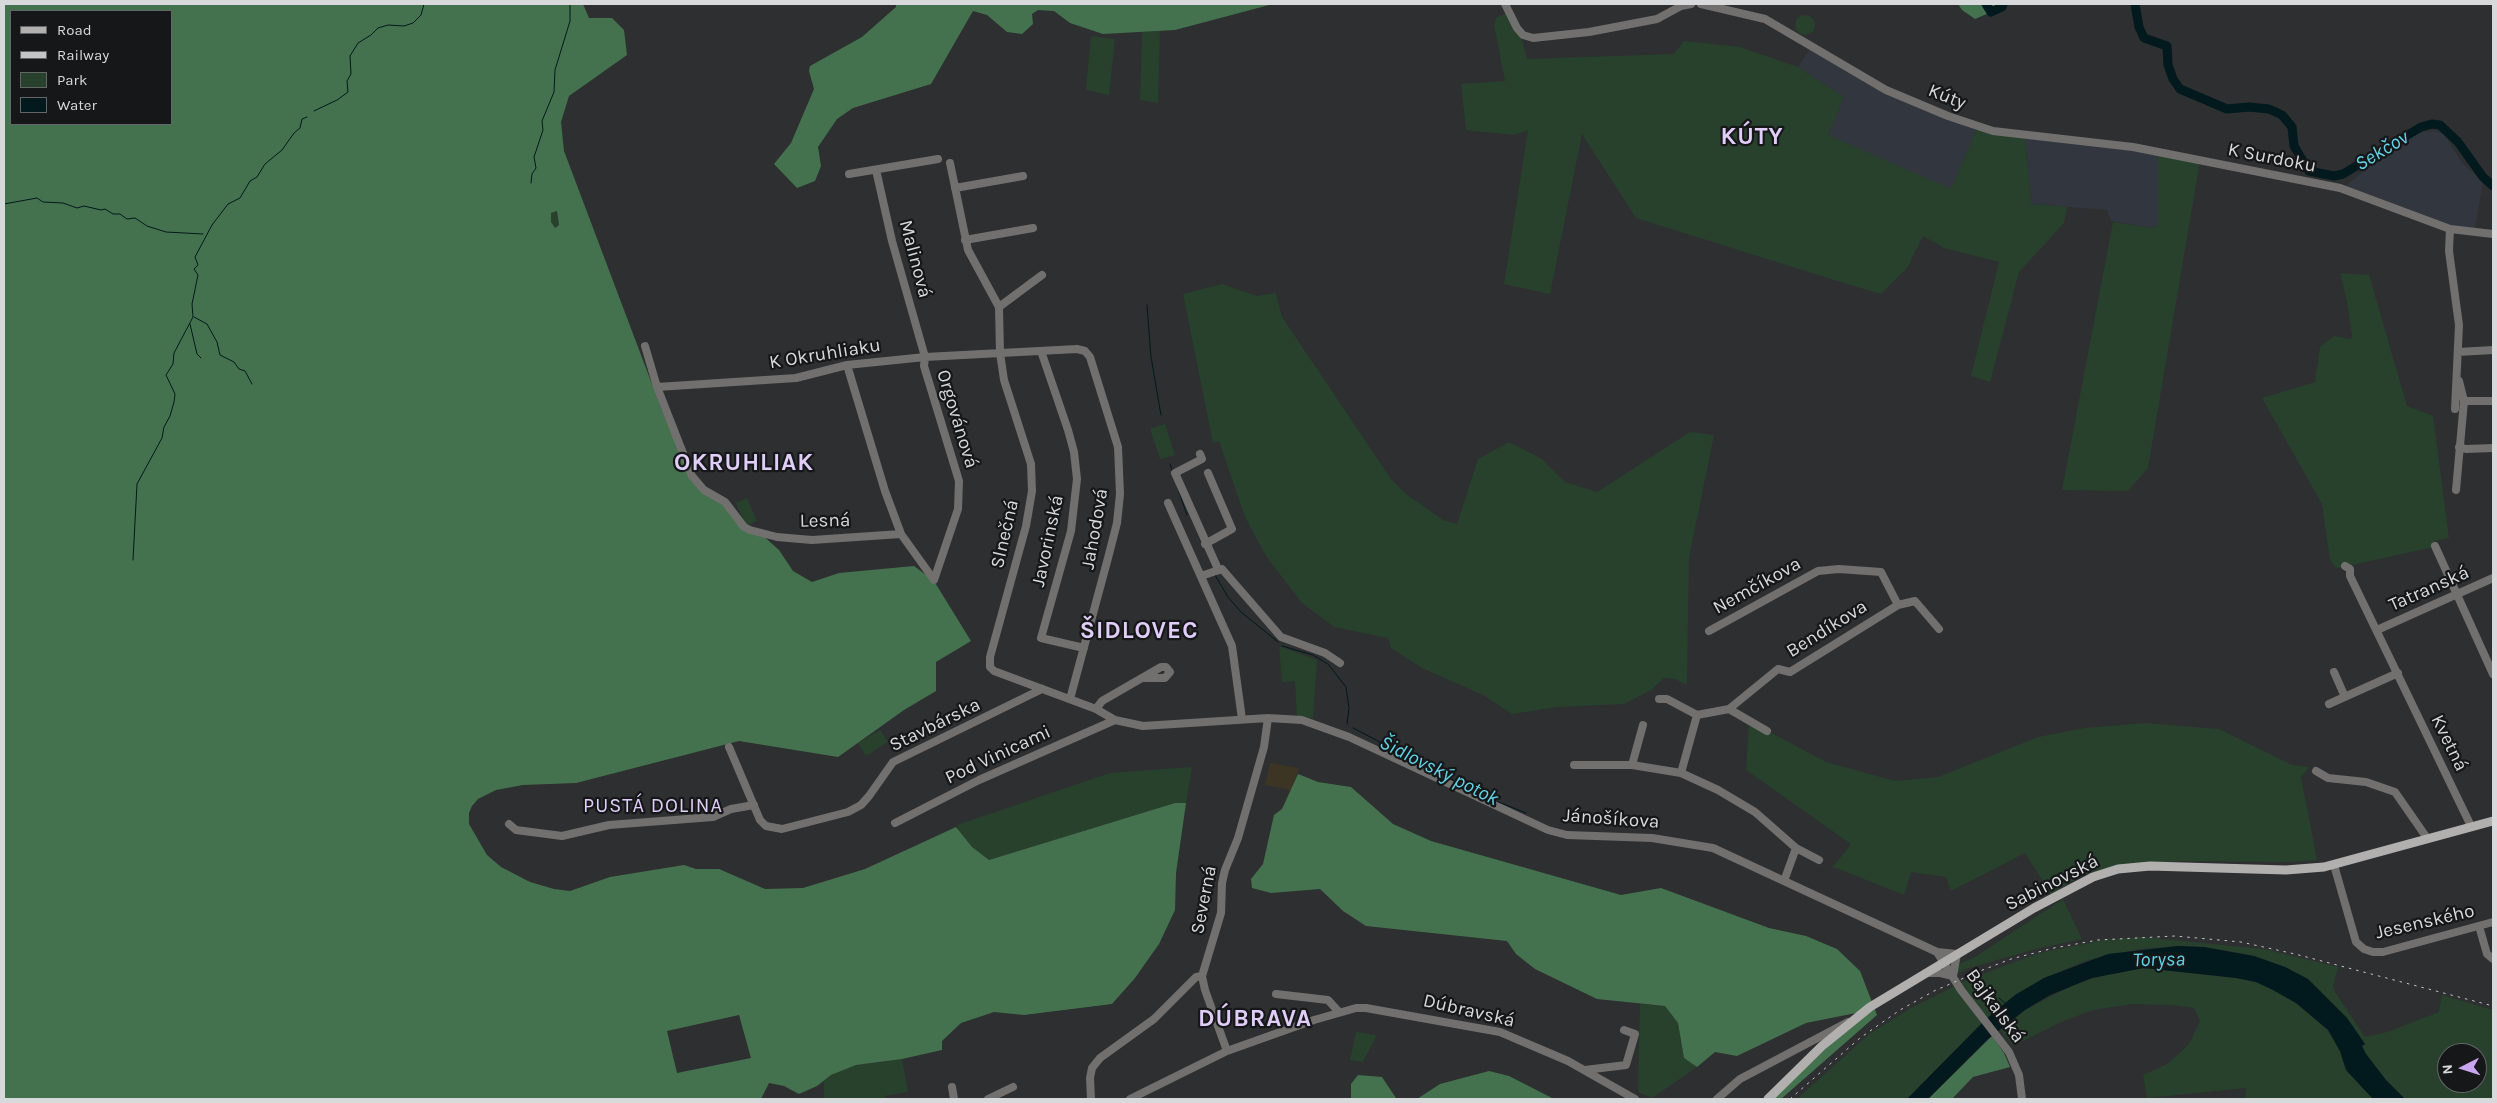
<!DOCTYPE html>
<meta charset="utf-8">
<style>
body{margin:0}
#map{position:relative;width:2497px;height:1103px;overflow:hidden;background:#2d2f31;font-family:Karla,sans-serif}
canvas{display:block}
.frame{position:absolute;inset:0;border:5px solid #d8d9db;pointer-events:none}
.legend{position:absolute;left:10px;top:10px;width:162px;height:115px;box-sizing:border-box;background:#161718;border:1px solid #646566;margin:0;padding:6px 9px;list-style:none;font-size:15px;color:#d8d9db}
.legend li{display:flex;align-items:center;gap:10px;height:25px}
.legend b{width:25px;border:1px solid #646566}
.north{position:absolute;left:2437px;top:1043px;width:50px;height:50px;box-sizing:border-box;background:#161718;border:1px solid #646566;border-radius:50%;rotate:265deg;font-size:14px;font-weight:700;line-height:20px;text-align:center;color:#d8d9db}
.north::after{content:'';display:block;margin:auto;width:18px;height:22px;background:#c7a6ef;clip-path:polygon(50% 0,100% 100%,50% 72%,0 100%)}
</style>
<div id="map">
<canvas width="2497" height="1103"></canvas>
<div class="frame"></div>
<ul class="legend">
<li><b style="height:6px;background:#b2b0ae"></b>Road</li>
<li><b style="height:6px;background:#c4c5c7"></b>Railway</li>
<li><b style="height:14px;background:#28412d"></b>Park</li>
<li><b style="height:14px;background:#02191d"></b>Water</li>
</ul>
<div class="north">N</div>
</div>
<script>
const context = document.querySelector('canvas').getContext('2d');
context.lineJoin = 'round';
function fillPath(path, color) { context.fillStyle = color; context.fill(path, 'evenodd'); }
const toPath = rows => new Path2D(rows.map(r => 'M' + r).join(''));
function strokePath(path, color, width, dash) { context.strokeStyle = color; context.lineWidth = width; context.lineCap = dash ? 'butt' : 'round'; context.setLineDash(dash || []); context.stroke(path); }
function label(font, color, halo, rows, align = 'center') {
  context.font = font + ' Karla,sans-serif'; context.lineWidth = 4.5; context.setLineDash([]); context.textBaseline = 'middle'; context.strokeStyle = halo; context.fillStyle = color; for (const [text, x, y, turn = 0] of rows) {
    context.save(); context.translate(x, y); context.rotate((+turn || 0) * Math.PI / 180); context.textAlign = isNaN(turn) ? turn : align; if (halo) context.strokeText(text, 0, 0); context.fillText(text, 0, 0); context.restore();
  }
}
fillPath(toPath([
 [1810,49,1904,100,1978,127,1951,190,1828,135,1844,97,1798,67],
 [2433,131,2444,134,2462,163,2483,182,2474,234,2341,190,2370,166,2417,133],
 [2025,137,2158,153,2158,226,2151,228,2111,221,2107,210,2031,204]
]), '#32373f');
fillPath(toPath([
 [1270,763,1299,768,1291,790,1265,785]
]), '#3d3524');
fillPath(toPath([
 [1507,12,1520,33,1527,59,1674,54,1684,41,1740,47,1798,67,1844,97,1828,135,1951,189,1978,127,2025,137,2031,204,2067,207,2064,223,2019,272,1990,382,1971,376,1999,262,1944,248,1923,236,1907,268,1881,294,1847,284,1636,218,1582,134,1550,294,1504,284,1528,130,1514,135,1466,130,1461,84,1505,81,1494,25,1496,18],
 '1795 25a10 10 0 1 1 20 0a10 10 0 1 1-20 0Z',
 [1160,31,1158,103,1140,100,1142,32],
 [1091,36,1115,39,1109,95,1086,90],
 [2158,153,2200,161,2148,468,2128,491,2062,490,2113,222,2151,228,2158,226],
 [557,211,559,225,554,228,551,222,551,213],
 [2340,273,2369,275,2407,406,2433,416,2449,538,2434,541,2434,547,2338,568,2335,567,2330,560,2322,504,2262,398,2315,382,2320,347,2334,336,2351,339,2352,335,2346,297],
 [1222,284,1257,296,1276,293,1282,317,1391,479,1406,494,1443,520,1457,524,1478,459,1509,442,1542,459,1565,482,1597,492,1690,432,1714,435,1689,558,1687,685,1675,679,1664,678,1651,690,1624,704,1557,707,1512,714,1483,695,1422,668,1391,648,1388,638,1334,627,1302,603,1266,556,1245,517,1219,441,1213,443,1183,294],
 [1165,424,1175,455,1160,459,1150,429],
 [747,498,757,521,746,526,736,503],
 [1279,646,1317,660,1313,718,1297,717,1295,681,1282,682],
 [1749,721,1826,762,1895,781,1938,777,2038,737,2084,728,2147,723,2219,729,2292,765,2309,767,2301,777,2317,860,2292,862,2180,861,2123,864,2083,875,2051,894,2025,853,1951,891,1946,877,1911,872,1904,895,1836,868,1832,868,1851,844,1746,770],
 [880,730,888,742,866,756,858,743],
 [1192,767,1186,803,1175,803,989,860,972,847,958,830,957,825,1110,773],
 [2063,899,2082,939,2032,950,1966,969,1956,975,1959,964,1975,957],
 [2141,937,2264,949,2338,967,2333,986,2335,992,2365,1037,2387,1032,2439,1012,2442,995,2493,1010,2493,1099,2405,1099,2386,1080,2366,1054,2362,1046,2365,1044,2347,1018,2308,979,2285,967,2254,956,2204,947,2178,946,2140,949,2088,960,2044,978,2015,995,1986,1019,1907,1099,1797,1099,1868,1035,1911,1008,1969,979,2039,953,2104,940],
 [2447,1053,2477,1053,2477,1083,2447,1083],
 [2144,968,2236,978,2256,982,2273,990,2296,1003,2328,1030,2340,1051,2346,1070,2373,1099,2245,1099,2246,1088,2147,1098,2143,1075,2169,1063,2189,1044,2200,1021,2194,1008,2173,1005,2132,1004,2093,1010,2059,1023,2013,1046,2000,1030,2025,1010,2075,984,2122,970],
 [1640,1004,1665,1006,1678,1023,1684,1058,1697,1067,1652,1098,1638,1092],
 [1356,1032,1377,1035,1363,1062,1350,1060],
 [902,1059,908,1092,885,1096,885,1099,824,1099,824,1081,831,1075,856,1065]
]), '#28412d');
fillPath(toPath([
 [4,4,583,4,589,18,612,18,624,30,627,55,569,96,561,122,564,151,661,408,692,482,724,503,743,527,760,533,779,550,793,571,812,582,839,573,914,566,934,581,971,641,936,662,936,691,904,710,838,757,739,741,576,783,523,785,496,790,478,799,472,806,469,813,469,824,487,855,501,867,530,882,554,889,570,891,610,877,684,865,696,869,719,869,765,889,803,888,865,869,956,827,972,847,989,860,1175,803,1186,803,1176,873,1175,910,1159,944,1135,978,1112,1004,1024,1015,994,1012,961,1023,942,1041,942,1050,902,1059,856,1065,831,1075,817,1086,799,1094,784,1086,769,1083,761,1099,4,1099],
 [11,11,171,11,171,124,11,124],
 [557,211,559,225,555,228,551,222,551,213],
 [739,1015,751,1058,677,1073,667,1031],
 [896,4,1273,4,1175,30,1103,34,1070,23,1054,11,1038,10,1032,14,1033,24,1022,34,1007,32,987,15,973,11,931,84,853,108,837,119,818,147,821,166,815,181,797,188,774,164,791,143,814,89,809,71,810,66,862,37,896,7],
 [1958,4,2010,4,1975,19,1962,10],
 [1298,774,1318,782,1351,787,1393,824,1431,841,1621,895,1661,888,1769,928,1806,936,1837,949,1860,971,1877,1015,1781,1099,1772,1099,1866,1011,1806,1023,1737,1056,1715,1052,1697,1067,1684,1058,1678,1023,1665,1006,1597,999,1535,969,1516,954,1507,941,1366,926,1343,911,1320,889,1271,893,1252,888,1251,879,1263,864,1274,815,1282,809],
 [1992,1036,2004,1053,2010,1067,1973,1077,1952,1099,1928,1099],
 [1489,1071,1509,1076,1554,1099,1417,1099,1440,1084],
 [1358,1075,1382,1077,1396,1098,1412,1099,1351,1099,1351,1084]
]), '#45724e');
fillPath(toPath([
 [2178,946,2204,947,2254,956,2285,967,2308,979,2347,1018,2365,1044,2362,1046,2366,1054,2386,1080,2405,1099,2373,1099,2346,1070,2340,1051,2328,1030,2296,1003,2273,990,2256,982,2236,978,2144,968,2092,978,2050,995,2025,1010,1988,1039,1928,1099,1907,1099,1986,1019,2015,995,2044,978,2108,954]
]), '#02191d');
strokePath(toPath([
 [314,111,337,100,348,92,347,81,351,74,350,56,358,43,371,35,378,28,388,25,404,26,413,23,421,15,424,4],
 [531,183,532,174,536,168,534,157,543,130,542,121,554,92,555,70,570,21,570,4],
 [4,204,37,198,43,202,63,203,77,208,84,206,101,210,105,209,113,214,120,214,127,219,135,218,147,226,166,232,203,234],
 [1147,305,1151,357,1161,415],
 [194,317,207,324,217,342,220,355,234,362,239,369,245,371,252,384],
 [190,324,197,354,201,358],
 [1170,464,1172,470],
 [1177,486,1187,515],
 [133,560,137,484,162,438,164,427,170,416,174,402,175,394,166,375,173,364,174,353,193,317,192,304,198,275,194,269,198,265,195,257,212,225,228,204,240,198,250,181,257,177,265,164,282,150,294,133,300,128,302,119,307,117],
 [1215,575,1228,597,1241,612,1278,642],
 [1282,646,1313,655,1328,664,1346,687,1349,708,1347,724],
 [1353,728,1486,797,1526,813],
 [1588,820,1612,815],
 [1564,821,1581,821],
 [1970,977,1996,996],
 [1999,998,2006,1004]
]), '#02191d', 1);
strokePath(toPath([
 [1986,4,1991,12,2002,7,2003,4],
 [2135,4,2139,27,2144,38,2167,46,2168,65,2173,79,2180,89,2227,109,2249,107,2269,109,2282,115,2292,127,2294,146,2309,171,2334,176,2343,174,2421,127,2432,124,2440,125,2458,142,2483,177,2493,186]
]), '#02191d', 9);
strokePath(toPath([
 [1505,4,1517,28,1523,35,1533,38,1589,32,1657,19,1681,6,1691,4],
 [1701,4,1765,19,1886,90,1948,116,1993,131,2133,147,2340,188,2450,229,2493,234],
 [950,163,968,250,999,307,1000,353,1004,380,1031,464,1032,491,1026,526,990,657,990,667,994,671,1096,709,1115,720,1143,726,1268,718,1302,720,1349,737,1548,830,1567,835,1652,838,1713,848,1937,952,1961,990,2009,1052,2019,1075,2022,1099],
 [876,170,892,241,925,357,924,366,959,481,958,509,934,580,901,534],
 [849,174,938,159],
 [955,188,1023,176],
 [2450,229,2449,251,2459,325,2455,409],
 [965,240,1033,228],
 [999,307,1042,275],
 [645,346,657,387,796,378,847,365,925,357,1077,349,1085,351,1090,357,1118,447,1120,494,1117,523,1108,558,1070,699],
 [1041,351,1068,430,1074,452,1077,479,1071,531,1041,638,1084,648],
 [2458,352,2493,350],
 [2459,381,2464,401,2493,401],
 [657,387,692,476,704,490,725,502,744,527,750,530,777,537,812,540,901,534,885,491,847,365],
 [2459,447,2466,449,2493,448],
 [1200,454,1202,459,1175,473,1218,569],
 [2456,490,2464,401],
 [1168,503,1232,646,1242,719],
 [1205,544,1232,529,1208,473],
 [2435,546,2493,674],
 [2345,566,2350,569,2350,576,2471,826],
 [1201,576,1222,569,1281,637,1325,653,1340,663],
 [2377,630,2493,578],
 [1709,631,1818,571,1839,569,1881,572,1898,605,1915,601,1939,629],
 [2334,672,2345,697],
 [1659,699,1667,699,1697,715,1729,709,1778,669,1790,672,1898,605],
 [2329,704,2398,673],
 [1096,709,1102,701,1161,667,1166,667,1170,672,1165,678,1142,678],
 [1729,709,1767,731],
 [729,747,760,820,766,826,782,829,848,812,861,805,869,796,893,762,1042,689],
 [1574,765,1632,765,1681,773,1718,790,1755,812,1796,848,1784,881],
 [1632,765,1643,725],
 [2316,771,2328,778,2366,782,2395,792,2427,838],
 [1681,773,1697,715],
 [895,823,979,780,1115,720],
 [509,824,516,830,562,836,609,825,713,817,731,809,754,805],
 [1796,848,1819,860],
 [2334,865,2356,942,2364,949,2373,952,2383,952,2493,922],
 [2479,926,2487,954,2493,959],
 [1937,952,1957,954,1953,976],
 [1926,973,1940,973,1953,976],
 [1276,994,1328,1000,1339,1012],
 [1227,1051,1205,990,1202,976,1221,913,1222,883,1225,870,1238,838,1264,747,1268,718],
 [1585,1070,1626,1065,1635,1034,1624,1030],
 [952,1087,954,1099],
 [988,1099,1013,1087],
 [1091,1099,1090,1078,1092,1068,1100,1058,1154,1019,1196,977,1202,976],
 [1130,1099,1227,1051,1314,1020,1356,1008,1366,1008,1500,1032,1568,1061,1635,1099],
 [1717,1099,1740,1079,1848,1022]
]), '#71706e', 8);
strokePath(toPath([
 [1768,1099,1822,1046,1870,1007,2034,908,2093,877,2118,869,2150,866,2286,870,2324,867,2493,821]
]), '#b2b0ae', 9);
strokePath(toPath([
 [1790,1099,1860,1038,1900,1010,1934,991,1980,971,2011,959,2054,948,2098,940,2175,936,2241,942,2295,954,2493,1006]
]), '#c4c5c7', 1, [2.5, 5]);
label('19px', '#d8d9db', '#161718', [
 ["Kúty",1947,97,22],
 ["K Surdoku",2272,158,11],
 ["Malinová",915,259,75],
 ["K Okruhliaku",825,354,-9],
 ["Orgovánová",957,419,73],
 ["Lesná",825,521,-1],
 ["Jahodová",1095,529,-80],
 ["Slnečná",1005,534,-77],
 ["Javorinská",1048,541,-78],
 ["Nemčíkova",1757,586,-29],
 ["Tatranská",2429,589,-24],
 ["Bendíkova",1827,629,-32],
 ["Stavbárska",935,725,-26],
 ["Kvetná",2449,743,64],
 ["Pod Vinicami",998,755,-25],
 ["Jánošíkova",1611,819,4],
 ["Sabinovská",2052,883,-27],
 ["Severná",1204,900,-79],
 ["Jesenského",2425,922,-13],
 ["Bajkalská",1995,1006,54],
 ["Dúbravská",1469,1011,13]
]);
label('italic 20px', '#62d4e7', '#161718', [
 ["Sekčov",2382,151,-31],
 ["Šidlovský potok",1439,771,27],
 ["Torysa",2159,960,-1]
]);
context.letterSpacing = '1px';
label('20px', '#e0cef8', '#161718', [
 ["PUSTÁ DOLINA",653,806]
]);
context.letterSpacing = '0px';
context.letterSpacing = '1px';
label('bold 24px', '#e0cef8', '#161718', [
 ["KÚTY",1752,137],
 ["OKRUHLIAK",744,463],
 ["ŠIDLOVEC",1139,631],
 ["DÚBRAVA",1255,1019]
]);
context.letterSpacing = '0px';
</script>
